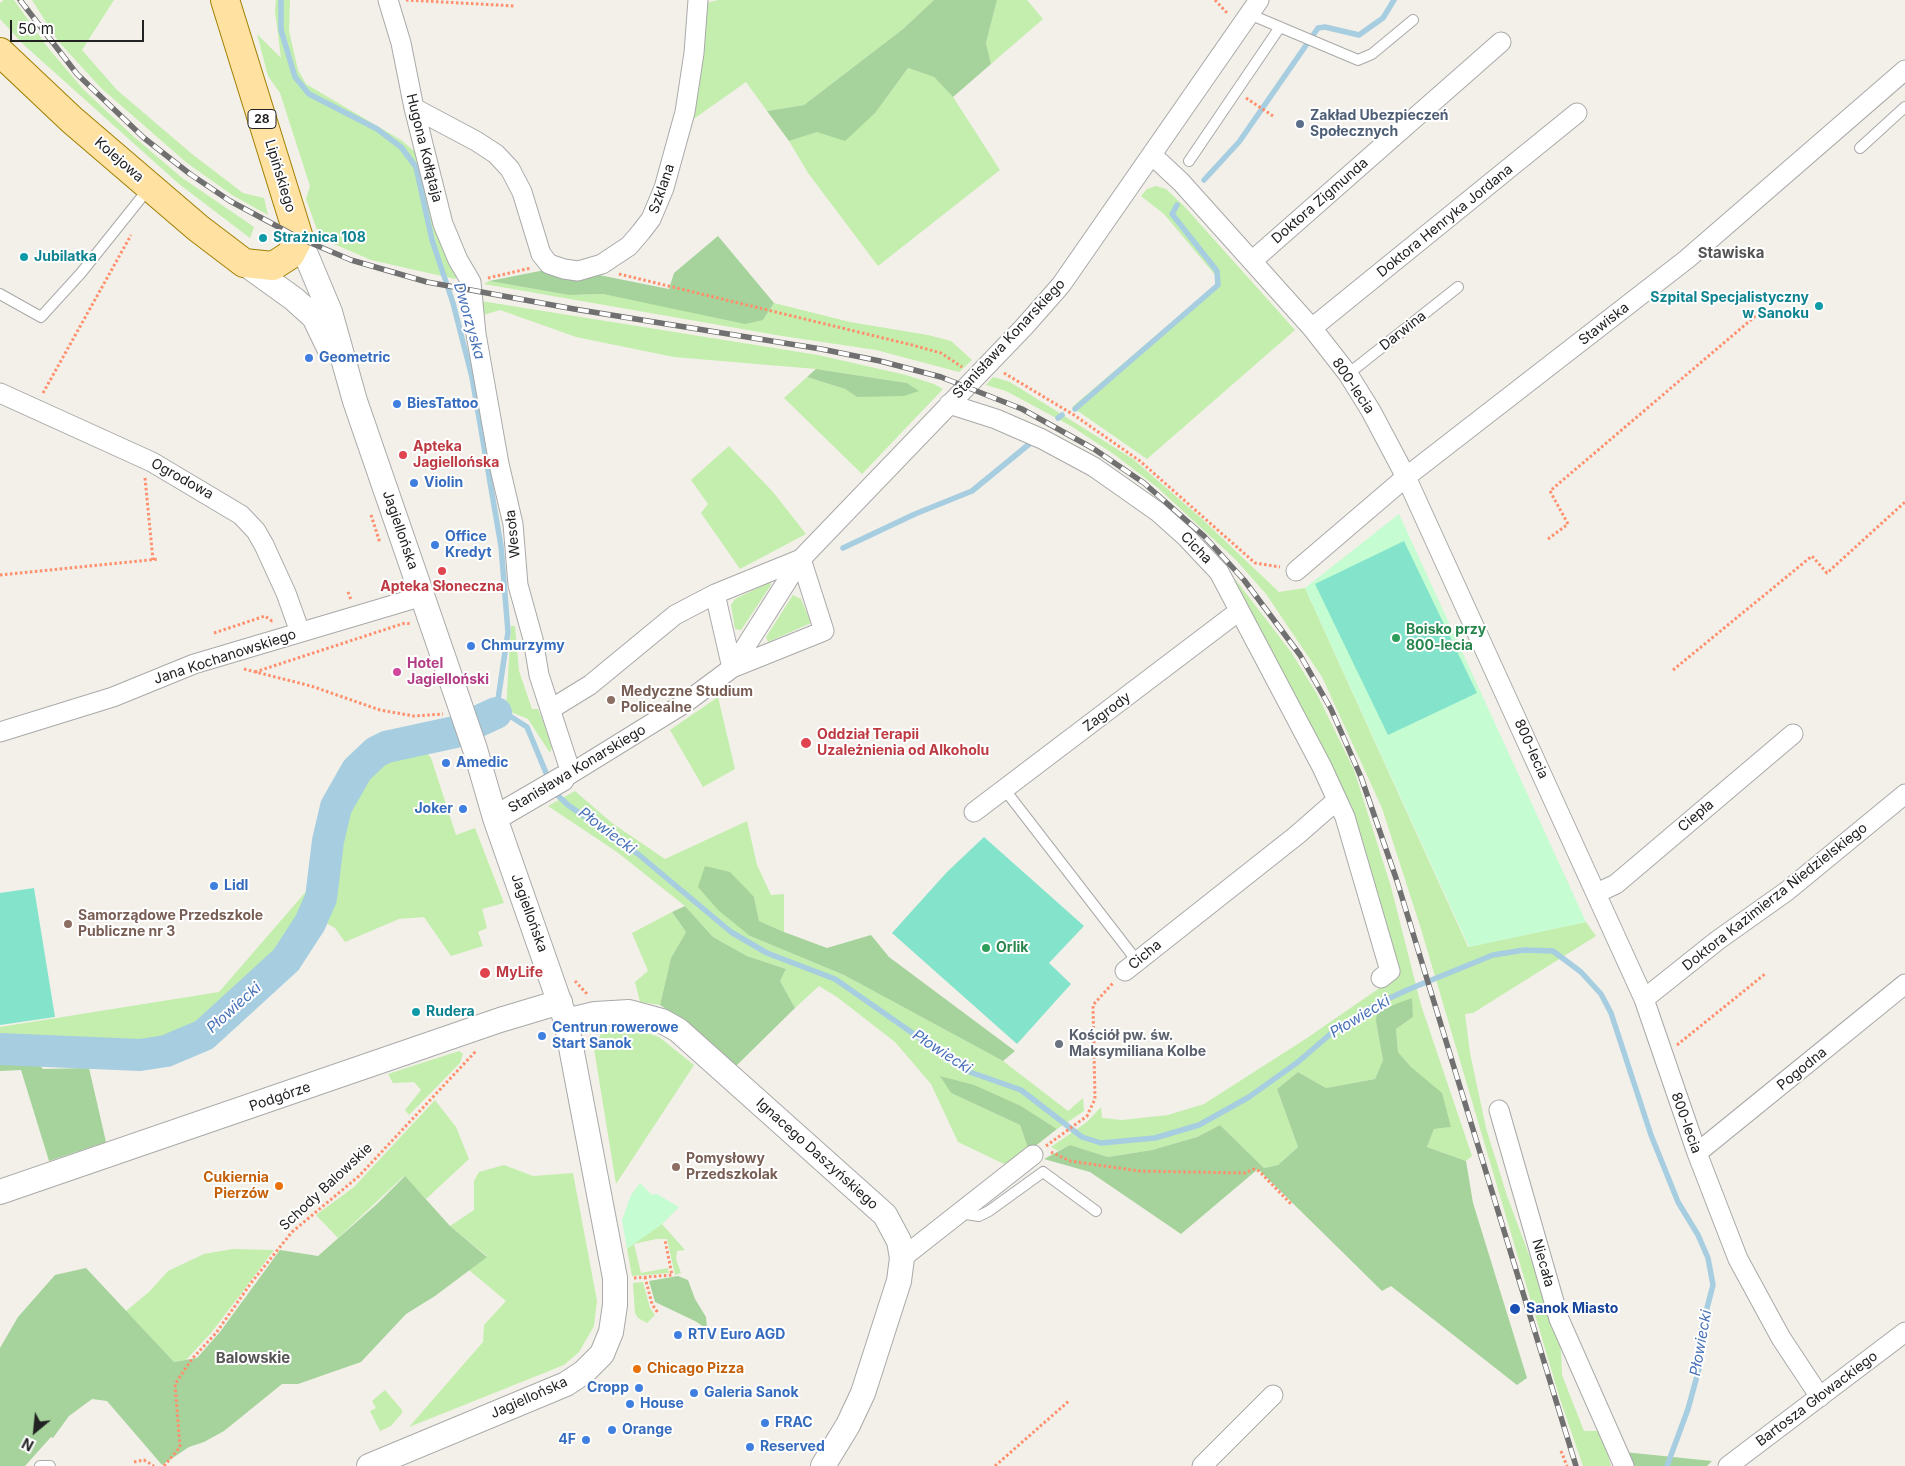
<!DOCTYPE html>
<meta charset="utf-8">
<style>
body{margin:0}
#map{position:relative;width:1905px;height:1466px;overflow:hidden;background:#f2f0e8;font-family:Inter,sans-serif}
canvas{display:block}
.north{position:absolute;left:10px;top:1406px;width:50px;height:50px;-webkit-text-stroke:4px #fff;paint-order:stroke;rotate:208deg;font-size:14px;font-weight:700;line-height:20px;text-align:center;color:#222}
.north::after{content:'';display:block;margin:auto;width:18px;height:22px;background:#222;clip-path:polygon(50% 0,100% 100%,50% 72%,0 100%)}
.scale{position:absolute;left:10px;top:20px;width:134px;height:22px;box-sizing:border-box;border:2px solid #222;border-top:0;padding-left:6px;font-size:15px;line-height:18px;white-space:nowrap;color:#222;-webkit-text-stroke:4px #fff;paint-order:stroke}
</style>
<div id="map">
<canvas width="1905" height="1466"></canvas>
<div class="north">N</div>
<div class="scale">50 m</div>
</div>
<script>
const context = document.querySelector('canvas').getContext('2d');
context.lineJoin = 'round';
function fillPath(path, color) { context.fillStyle = color; context.fill(path, 'evenodd'); }
const toPath = rows => new Path2D(rows.map(r => 'M' + r).join(''));
function strokePath(path, color, width, dash) { context.strokeStyle = color; context.lineWidth = width; context.lineCap = dash ? 'butt' : 'round'; context.setLineDash(dash || []); context.stroke(path); }
function label(font, color, halo, rows, align = 'center') {
  context.font = font + ' Inter,sans-serif'; context.lineWidth = 4; context.setLineDash([]); context.textBaseline = 'middle'; context.strokeStyle = halo; context.fillStyle = color; for (const [text, x, y, turn = 0] of rows) {
    context.save(); context.translate(x, y); context.rotate((+turn || 0) * Math.PI / 180); context.textAlign = isNaN(turn) ? turn : align; if (halo) context.strokeText(text, 0, 0); context.fillText(text, 0, 0); context.restore();
  }
}
fillPath(toPath([
 [4,0,14,0,49,49,83,89,133,136,181,177,254,227,250,238,179,184,24,45,0,19,0,3],
 [32,0,114,0,82,50,117,90,192,154,243,193,264,198,268,215,232,195,187,163,101,88,58,41],
 [276,0,290,0,289,31,298,70,306,84,401,140,420,156,459,274,455,279,371,260,320,238,306,199,310,186,280,93,268,76,257,34,281,58,275,11],
 [718,0,934,0,903,29,804,105,767,111,746,82,688,123,698,90,707,3],
 [997,0,1027,0,1043,19,991,64,986,43],
 [908,68,934,77,953,97,1000,170,878,266,808,173,789,141,876,112],
 [1156,186,1166,189,1184,206,1295,330,1147,459,1072,407,1220,281,1164,214,1141,196,1147,189],
 [489,281,569,295,603,294,703,314,763,320,774,303,850,322,928,335,951,341,972,360,959,372,876,350,782,336,484,284],
 [481,301,818,355,906,375,934,384,943,389,862,474,784,398,807,377,845,389,857,397,918,391,907,383,816,369,674,357,576,337,500,310,480,316],
 [993,377,1010,382,1133,459,1202,519,1279,592,1305,588,1468,947,1586,922,1596,936,1473,1013,1465,1014,1470,1053,1486,1128,1507,1196,1552,1316,1561,1351,1562,1375,1584,1431,1598,1431,1603,1437,1611,1466,1583,1466,1560,1399,1421,929,1382,808,1322,677,1266,594,1236,560,1158,488,1115,455,1071,426,1006,391,986,385],
 [729,446,773,492,806,534,740,569,701,513,708,504,691,480],
 [1231,578,1235,579,1291,652,1317,694,1354,770,1391,887,1421,1005,1472,1156,1466,1161,1427,1147,1434,1129,1450,1127,1411,1067,1398,1052,1396,1029,1413,1017,1411,998,1376,1022,1383,1060,1375,1079,1326,1088,1298,1072,1277,1089,1298,1147,1278,1165,1264,1168,1220,1125,1197,1137,1152,1150,1108,1157,1070,1145,1058,1151,1051,1147,1087,1122,1101,1107,1102,1118,1122,1120,1168,1115,1204,1104,1307,1038,1378,989,1399,977,1361,842],
 [770,582,771,585,741,630,735,629,731,605,735,599],
 [793,595,801,599,811,623,768,642,766,637],
 [511,626,515,626,519,671,532,709,538,709,543,721,552,747,550,753,528,719,506,710],
 [718,697,735,769,703,787,670,730],
 [427,753,431,758,456,835,475,828,504,903,482,909,487,928,478,932,483,946,451,956,424,917,399,919,345,942,335,928,324,922,340,828,350,802,360,787,382,764,400,756],
 [575,791,612,823,665,859,747,821,757,865,771,895,784,894,784,932,759,921,754,897,750,936,844,975,1003,1061,1068,1111,1083,1098,1084,1111,1057,1129,1021,1106,941,1076,951,1093,1020,1125,1029,1151,1004,1164,958,1142,931,1084,895,1042,837,997,819,986,795,1008,780,981,786,969,747,956,713,937,685,906,617,852,548,806],
 [310,887,305,912,263,966,211,1017,193,1032,174,1041,147,1046,0,1037,0,1027,219,992],
 [672,912,686,932,671,958,660,1005,640,1002,635,982,648,971,632,933],
 [613,1029,639,1030,659,1037,694,1065,616,1184,594,1049,602,1032],
 [459,1051,463,1054,460,1063,409,1115,405,1110,421,1090,414,1082,393,1083,388,1074],
 [435,1100,456,1127,469,1159,426,1199,404,1176,338,1238,316,1215,354,1187],
 [504,1165,533,1176,573,1173,597,1301,594,1326,579,1352,564,1365,409,1427,483,1342,484,1325,506,1301,469,1270,487,1256,450,1226,474,1210,474,1181,479,1172],
 [662,1224,685,1250,677,1251,676,1259,681,1273,675,1275,667,1239,656,1239,634,1244,641,1273,668,1268,669,1273,632,1276,627,1249,634,1243],
 [233,1249,274,1250,211,1333,186,1360,174,1362,126,1311,149,1292,168,1271,204,1254],
 [643,1282,650,1308,655,1315,647,1323,638,1318,635,1313,633,1283],
 [385,1390,402,1410,402,1413,391,1426,380,1431,370,1411,376,1408,372,1401]
]), '#c4eead');
fillPath(toPath([
 [934,0,997,0,986,43,991,64,953,97,934,77,908,68,876,112,845,141,817,132,789,141,767,111,804,105,903,29],
 [718,236,774,303,763,320,745,324,603,294,569,295,489,281,545,270,566,276,599,275,669,289,674,273],
 [816,369,907,383,919,391,904,396,857,397,845,389,807,377],
 [705,866,730,872,754,897,759,921,784,932,827,948,871,935,889,957,1015,1051,1003,1061,844,975,750,936,718,910,698,887],
 [685,906,713,937,747,956,786,969,780,981,795,1008,736,1066,683,1020,660,1005,671,958,686,932,672,912],
 [1412,998,1413,1017,1396,1029,1398,1052,1411,1067,1442,1093,1451,1127,1434,1129,1427,1147,1466,1161,1473,1203,1527,1378,1517,1385,1391,1286,1382,1291,1258,1169,1181,1234,1090,1172,1044,1159,1070,1145,1108,1157,1152,1150,1197,1137,1220,1125,1264,1168,1278,1165,1298,1147,1277,1089,1298,1072,1326,1088,1375,1079,1383,1060,1376,1022,1377,1011],
 [35,1060,43,1069,89,1068,106,1142,49,1161,21,1070,0,1071,0,1061],
 [940,1076,974,1085,1021,1106,1057,1129,1029,1151,1020,1125,951,1093],
 [405,1176,450,1226,487,1257,435,1296,406,1314,361,1362,298,1384,282,1384,224,1431,204,1442,189,1447,162,1465,107,1401,92,1399,69,1416,53,1438,51,1437,25,1466,0,1466,0,1348,18,1317,55,1275,86,1268,174,1362,197,1358,220,1332,280,1250,318,1256,377,1204],
 [678,1276,688,1280,695,1299,706,1317,707,1329,695,1321,655,1302,649,1281],
 [1624,1452,1712,1461,1707,1466,1631,1466]
]), '#a5d39b');
fillPath(toPath([
 [1399,514,1586,922,1469,947,1305,588],
 [640,1183,652,1195,657,1194,679,1207,662,1224,627,1249,622,1220,631,1195]
]), '#c5fcd1');
fillPath(toPath([
 [1404,541,1477,693,1388,735,1315,584],
 [984,837,1084,926,1049,963,1071,984,1017,1044,892,933,947,872],
 [34,888,55,1017,0,1025,0,893]
]), '#84e4cb');
strokePath(toPath([
 [281,0,281,30,295,77,309,94,377,129,401,147,416,167,432,240,453,303,472,377,501,546,508,632,496,713,510,716,527,727,549,780],
 [1204,180,1239,142,1318,28,1325,27,1359,35,1383,18,1394,0],
 [1075,409,1218,285,1217,271,1172,214,1177,205],
 [1058,418,1062,415],
 [843,548,915,514,972,491,1033,441],
 [553,791,568,805,638,854,731,932,767,953,835,979,967,1071,1021,1090,1082,1137,1101,1143,1155,1138,1199,1125,1249,1097,1298,1062,1335,1030,1375,1005,1407,990,1493,955,1524,950,1553,951,1581,972,1601,994,1611,1013,1651,1135,1678,1202,1698,1235,1708,1258,1713,1285,1701,1331,1700,1365,1688,1409,1667,1466]
]), '#a7cde1', 5.5);
strokePath(toPath([
 [0,1049,140,1055,166,1051,204,1035,286,960,310,923,321,898,328,841,336,807,357,770,376,752,386,747,455,732,496,713]
]), '#a7cde1', 32);
const service = toPath([
 [1249,14,1358,60,1372,54,1413,20],
 [1860,148,1905,107],
 [1189,161,1280,27],
 [0,294,41,317,81,273,149,188],
 [1348,374,1458,287],
 [1005,790,1137,961],
 [959,1213,979,1216,989,1211,1043,1172,1096,1211],
 [40,1466,50,1466]
]);
const minor = toPath([
 [388,0,401,43,414,108,443,224,458,260,471,282,476,334,499,464,513,524,518,585,533,639,539,675,571,773],
 [414,108,476,141,496,154,510,169,522,192,541,254,549,264,564,269,578,271,602,264,629,246,641,232,651,219,664,188,685,112,694,53,698,0],
 [1152,155,1181,182,1312,328,1348,374,1371,411,1406,477,1644,999,1697,1153,1738,1259,1781,1338,1820,1397],
 [1252,261,1501,42],
 [1312,328,1577,113],
 [0,393,152,462,241,515,256,531,264,545,286,593,300,632],
 [949,404,996,419,1042,439,1094,467,1158,512,1186,537,1219,572,1322,767,1345,817,1390,971,1381,978],
 [1296,571,1406,477,1687,259,1905,70],
 [732,668,801,559,1024,327,1061,285,1259,0],
 [551,709,590,685,675,615,715,594],
 [0,732,113,697,194,664,423,596],
 [562,779,685,703,732,668,824,631,801,559,715,594,732,668],
 [974,812,1239,611],
 [1597,893,1616,884,1793,734],
 [1125,971,1297,835,1337,800],
 [1644,999,1718,940,1787,891,1905,794],
 [1499,1110,1559,1319,1624,1466],
 [1697,1153,1905,984],
 [902,1258,1033,1155],
 [1202,1466,1273,1395],
 [1728,1466,1905,1332]
]);
const tertiary = toPath([
 [299,238,330,312,355,401,475,749,495,818,566,1021,615,1278,615,1305,611,1332,602,1354,584,1372,566,1384,369,1466],
 [244,263,294,299,314,317,329,348],
 [495,818,562,779],
 [566,1021,595,1014,629,1012,662,1021,678,1030,885,1215,899,1241,902,1258,899,1281,863,1393,848,1425,823,1466],
 [0,1192,500,1020,560,1002]
]);
const primary = toPath([
 [0,52,72,120,198,228,244,263,273,266,290,255,299,238,225,0]
]);
strokePath(service, '#a9a9a9', 12);
strokePath(minor, '#a9a9a9', 21);
strokePath(tertiary, '#a9a9a9', 26);
strokePath(primary, '#a07f00', 30);
strokePath(toPath([
 [406,0,515,6],
 [1215,0,1228,14],
 [1246,98,1273,116],
 [619,274,912,345,941,353,962,367],
 [488,278,531,268],
 [1004,373,1074,415,1140,461,1255,563,1280,567],
 [43,393,131,235],
 [145,478,153,560],
 [371,515,380,543],
 [1548,539,1568,524,1550,491,1766,307],
 [0,575,159,559],
 [348,592,351,600],
 [214,633,265,616,272,621,274,620],
 [244,669,311,686,380,710,414,716,443,714],
 [1673,670,1812,556,1827,573,1905,502],
 [255,672,405,623,411,624],
 [575,981,588,995],
 [1677,1045,1765,974],
 [1046,1146,1087,1116,1095,1099,1093,1005,1113,983],
 [1051,1152,1070,1161,1139,1171,1245,1173,1254,1169,1259,1171,1291,1204],
 [645,1277,652,1304,658,1313],
 [634,1278,672,1275,665,1240],
 [1561,1451,1567,1466],
 [134,1462,144,1460,154,1466],
 [164,1466,180,1447,175,1384,192,1359,216,1333,251,1283,292,1232,359,1176,476,1051],
 [995,1466,1070,1400]
]), '#ff8f6d', 3, [2.5, 2.5]);
strokePath(service, '#fff', 10);
strokePath(minor, '#fff', 19);
strokePath(tertiary, '#fff', 24);
strokePath(primary, '#ffe2a1', 28);
const rail = toPath([
 [20,0,77,74,144,138,190,174,230,201,299,238,351,260,427,282,574,309,821,349,880,361,941,377,1022,409,1094,449,1144,483,1204,536,1244,580,1300,655,1331,709,1361,777,1397,881,1576,1466]
]);
strokePath(rail, '#707070', 5.5);
strokePath(rail, '#fff', 4, [11]);
for (const [x, y, r, color] of [
 [1300,124,5,"#5c6f8a"],
 [263,238,5,"#0f9aa8"],
 [24,257,5,"#0f9aa8"],
 [1819,306,5,"#0f9aa8"],
 [309,358,5,"#3f7fe0"],
 [397,404,5,"#3f7fe0"],
 [403,455,5,"#e0444e"],
 [414,483,5,"#3f7fe0"],
 [435,545,5,"#3f7fe0"],
 [442,571,5,"#e0444e"],
 [1396,638,5,"#2e9e5b"],
 [471,646,5,"#3f7fe0"],
 [397,672,5,"#d1479c"],
 [611,700,5,"#8d6e63"],
 [806,743,6,"#e0444e"],
 [446,763,5,"#3f7fe0"],
 [463,809,5,"#3f7fe0"],
 [214,886,5,"#3f7fe0"],
 [68,924,5,"#8d6e63"],
 [986,948,5,"#2e9e5b"],
 [485,973,6,"#e0444e"],
 [416,1012,5,"#0f9aa8"],
 [542,1036,5,"#3f7fe0"],
 [1059,1044,5,"#6b7280"],
 [676,1167,5,"#8d6e63"],
 [279,1186,5,"#e8710a"],
 [1515,1309,6,"#1a4fb4"],
 [678,1335,5,"#3f7fe0"],
 [637,1369,5,"#e8710a"],
 [639,1388,5,"#3f7fe0"],
 [694,1393,5,"#3f7fe0"],
 [630,1404,5,"#3f7fe0"],
 [765,1423,5,"#3f7fe0"],
 [612,1430,5,"#3f7fe0"],
 [586,1440,5,"#3f7fe0"],
 [750,1447,5,"#3f7fe0"]
]) { const dot = new Path2D(); dot.arc(x, y, r, 0, 2 * Math.PI); context.fillStyle = color; context.fill(dot); strokePath(dot, '#fff', 2); }
for (const [x, y, w] of [
 [262,119,28]
]) { const box = new Path2D(); box.roundRect(x - w / 2, y - 9.5, w, 19, 4); context.fillStyle = '#fff'; context.fill(box); strokePath(box, '#222', 1); }
label('bold 12px', '#222', null, [
 ["28",262,119]
]);
label('bold 14px', '#4e5e75', '#fff', [
 ["Zakład Ubezpieczeń",1310,116],
 ["Społecznych",1310,132]
], 'left');
label('14px', '#222', '#fff', [
 ["Hugona Kołłątaja",424,148,76],
 ["Kolejowa",119,160,41],
 ["Lipińskiego",280,176,73],
 ["Szklana",662,189,-71],
 ["Doktora Zigmunda",1320,201,-41],
 ["Doktora Henryka Jordana",1445,221,-39],
 ["Stawiska",1604,324,-38],
 ["Darwina",1403,331,-38],
 ["Stanisława Konarskiego",1009,339,-47],
 ["800-lecia",1353,386,56],
 ["Ogrodowa",182,479,29],
 ["Jagiellońska",400,530,71],
 ["Wesoła",513,534,-96],
 ["Cicha",1196,548,46],
 ["Jana Kochanowskiego",225,657,-18],
 ["Zagrody",1107,712,-37],
 ["800-lecia",1531,749,66],
 ["Stanisława Konarskiego",577,769,-31],
 ["Ciepła",1696,816,-40],
 ["Doktora Kazimierza Niedzielskiego",1775,897,-38],
 ["Jagiellońska",529,913,70],
 ["Cicha",1145,955,-40],
 ["Pogodna",1802,1069,-39],
 ["Podgórze",280,1097,-19],
 ["800-lecia",1686,1123,70],
 ["Ignacego Daszyńskiego",817,1154,42],
 ["Schody Balowskie",326,1187,-43],
 ["Niecała",1543,1263,74],
 ["Jagiellońska",529,1398,-24],
 ["Bartosza Głowackiego",1817,1399,-37]
]);
label('bold 14px', '#0d838f', '#fff', [
 ["Strażnica 108",273,238],
 ["Jubilatka",34,257],
 ["Szpital Specjalistyczny",1809,298,"right"],
 ["w Sanoku",1809,314,"right"],
 ["Rudera",426,1012]
], 'left');
label('bold 14px', '#366cbe', '#fff', [
 ["Geometric",319,358],
 ["BiesTattoo",407,404],
 ["Violin",424,483],
 ["Office",445,537],
 ["Kredyt",445,553],
 ["Chmurzymy",481,646],
 ["Amedic",456,763],
 ["Joker",453,809,"right"],
 ["Lidl",224,886],
 ["Centrun rowerowe",552,1028],
 ["Start Sanok",552,1044],
 ["RTV Euro AGD",688,1335],
 ["Cropp",629,1388,"right"],
 ["Galeria Sanok",704,1393],
 ["House",640,1404],
 ["FRAC",775,1423],
 ["Orange",622,1430],
 ["4F",576,1440,"right"],
 ["Reserved",760,1447]
], 'left');
label('bold 14px', '#be3a42', '#fff', [
 ["Apteka",413,447],
 ["Jagiellońska",413,463],
 ["Apteka Słoneczna",442,587,"center"],
 ["Oddział Terapii",817,735],
 ["Uzależnienia od Alkoholu",817,751],
 ["MyLife",496,973]
], 'left');
label('bold 14px', '#27864d', '#fff', [
 ["Boisko przy",1406,630],
 ["800-lecia",1406,646],
 ["Orlik",996,948]
], 'left');
label('bold 14px', '#b23c85', '#fff', [
 ["Hotel",407,664],
 ["Jagielloński",407,680]
], 'left');
label('bold 14px', '#785e54', '#fff', [
 ["Medyczne Studium",621,692],
 ["Policealne",621,708],
 ["Samorządowe Przedszkole",78,916],
 ["Publiczne nr 3",78,932],
 ["Pomysłowy",686,1159],
 ["Przedszkolak",686,1175]
], 'left');
label('bold 14px', '#5b616d', '#fff', [
 ["Kościół pw. św.",1069,1036],
 ["Maksymiliana Kolbe",1069,1052]
], 'left');
label('bold 14px', '#c56008', '#fff', [
 ["Cukiernia",269,1178],
 ["Pierzów",269,1194],
 ["Chicago Pizza",647,1369,"left"]
], 'right');
label('bold 14px', '#164399', '#fff', [
 ["Sanok Miasto",1526,1309]
], 'left');
label('bold 15px', '#555', '#fff', [
 ["Stawiska",1731,253],
 ["Balowskie",253,1358]
]);
label('italic 15px', '#4871b8', '#fff', [
 ["Dworzyska",469,321,74],
 ["Płowiecki",607,831,37],
 ["Płowiecki",234,1008,-42],
 ["Płowiecki",1360,1017,-31],
 ["Płowiecki",942,1052,33],
 ["Płowiecki",1701,1343,-80]
]);
</script>
